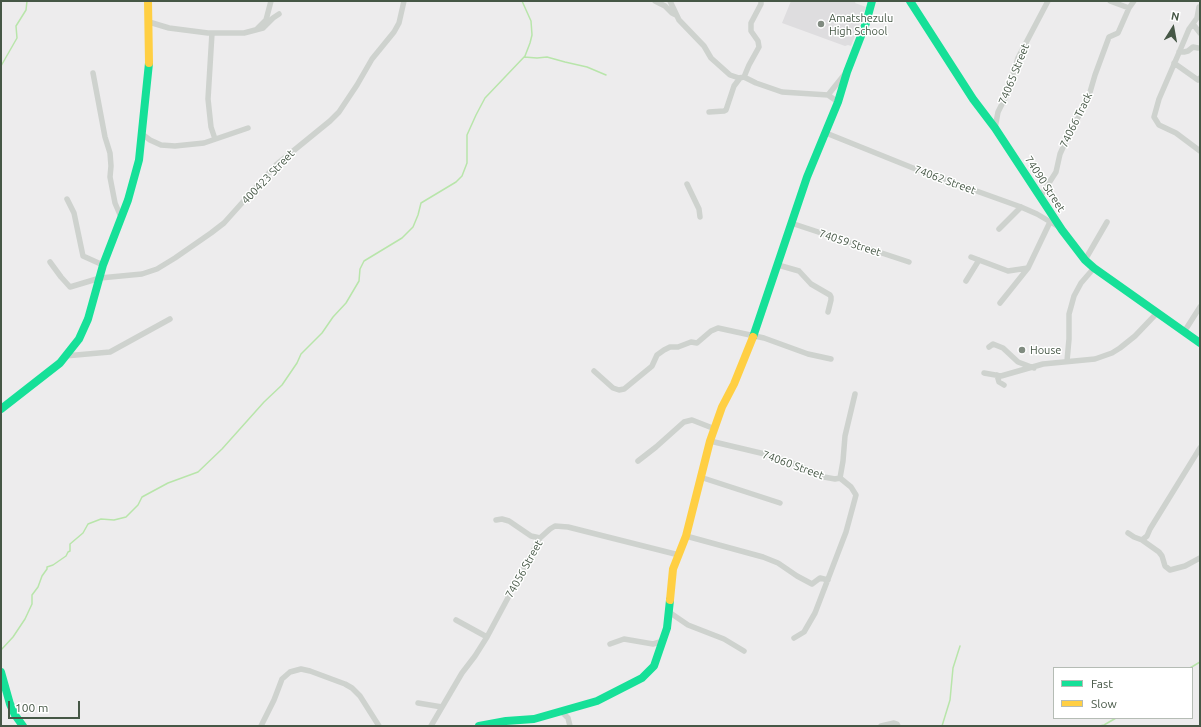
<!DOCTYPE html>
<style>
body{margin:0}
#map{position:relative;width:1201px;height:727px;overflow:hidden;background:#edeced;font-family:Ubuntu,sans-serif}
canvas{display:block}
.frame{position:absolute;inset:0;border:2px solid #465746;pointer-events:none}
.legend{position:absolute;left:1053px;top:667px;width:140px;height:52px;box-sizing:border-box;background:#fff;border:1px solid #b5bcb5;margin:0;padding:5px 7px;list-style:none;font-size:12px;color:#465746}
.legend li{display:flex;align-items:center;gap:8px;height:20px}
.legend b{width:20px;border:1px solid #b5bcb5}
.north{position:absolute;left:1153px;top:8px;width:40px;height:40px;-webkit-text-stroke:3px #fff;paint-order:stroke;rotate:11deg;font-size:11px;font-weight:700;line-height:16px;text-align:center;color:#465746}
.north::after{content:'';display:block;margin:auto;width:14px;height:18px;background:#465746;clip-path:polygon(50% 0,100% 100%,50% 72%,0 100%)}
.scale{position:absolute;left:8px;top:701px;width:72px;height:18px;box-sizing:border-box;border:2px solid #465746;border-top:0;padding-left:5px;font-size:12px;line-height:14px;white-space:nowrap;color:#465746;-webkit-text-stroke:3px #fff;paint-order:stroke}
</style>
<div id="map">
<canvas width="1201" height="727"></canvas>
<div class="frame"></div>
<ul class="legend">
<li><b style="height:5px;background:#16e098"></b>Fast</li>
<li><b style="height:5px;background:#ffcf43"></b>Slow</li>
</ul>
<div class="north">N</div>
<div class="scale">100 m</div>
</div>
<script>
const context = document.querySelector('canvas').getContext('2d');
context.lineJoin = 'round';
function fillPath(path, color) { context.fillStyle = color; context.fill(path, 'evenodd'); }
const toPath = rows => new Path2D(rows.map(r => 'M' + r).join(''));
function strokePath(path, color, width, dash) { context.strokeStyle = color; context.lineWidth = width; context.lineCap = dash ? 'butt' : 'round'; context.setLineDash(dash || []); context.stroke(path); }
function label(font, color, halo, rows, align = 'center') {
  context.font = font + ' Ubuntu,sans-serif'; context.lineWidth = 3; context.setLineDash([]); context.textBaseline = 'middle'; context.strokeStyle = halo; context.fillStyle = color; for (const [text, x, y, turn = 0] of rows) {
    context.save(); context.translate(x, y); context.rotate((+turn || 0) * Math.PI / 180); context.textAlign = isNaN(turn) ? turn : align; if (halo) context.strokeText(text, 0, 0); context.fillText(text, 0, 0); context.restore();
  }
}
fillPath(toPath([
 [791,1,856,1,855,3,866,7,851,46,848,45,845,46,782,23]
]), '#dedddf');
strokePath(toPath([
 [524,57,537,58,547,57,565,62,587,67,606,75],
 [1,66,17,38,16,26,26,10,27,1],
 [1,650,13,637,25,619,32,604,32,595,38,587,42,576,47,569,47,567,53,565,66,556,68,552,70,551,70,544,83,533,88,524,101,519,114,520,126,517,138,505,142,497,168,483,198,472,222,449,264,402,282,385,297,363,301,354,322,333,333,317,346,303,359,281,360,269,364,261,402,238,413,227,418,215,421,203,456,182,462,176,467,163,467,135,476,115,485,98,525,56,530,43,532,35,531,21,522,1],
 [1190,668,1200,662],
 [942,726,950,700,953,668,960,646],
 [1099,726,1104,725,1116,718]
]), '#b8e5aa', 1.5);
strokePath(toPath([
 [655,1,665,6,672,13,676,15],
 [670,1,679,20,704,46,711,58,730,75,739,78,744,77],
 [761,1,761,4,751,23,751,31,758,41,759,47,749,65,744,77,756,83,782,92,828,95,838,102],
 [1110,1,1129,8],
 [1199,7,1197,18,1189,29,1178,55,1159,99,1154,117,1159,125,1176,133,1200,151],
 [149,22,169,28,208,33,244,33,263,28,273,18,279,14],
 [1193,24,1200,33],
 [257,29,266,20,271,1],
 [212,33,208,99,211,127,215,139],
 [1179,52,1184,52,1188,51,1193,47,1198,48],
 [1174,63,1198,80,1200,78],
 [93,73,105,137,110,153,111,166,110,177,115,203,121,217],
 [828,95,844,75],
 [709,112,724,111,726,110,734,86,740,78],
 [995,128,998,112,1006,96,1018,58,1048,1],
 [826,133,918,170,1021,207,1037,214,1059,227],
 [142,134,150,140,161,145,175,146,204,143,248,128],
 [687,184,699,209,700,217],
 [1040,197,1056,172,1060,154,1070,132,1088,99,1095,75,1109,37,1118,33,1129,8,1134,1],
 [67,199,74,213,83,256,103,265],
 [791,223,909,262],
 [999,229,1021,207],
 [971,257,1008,271,1028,268],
 [1085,260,1107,222],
 [50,262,61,277,70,287,100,278,142,274,157,269,175,258,211,233,224,223,276,165,330,121,339,112,357,85,372,59,394,32,399,23,404,1],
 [778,265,799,271,811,284,830,295,831,297,831,300,828,312],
 [966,281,979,260],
 [1000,303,1028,268,1050,222],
 [1184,332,1200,307],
 [989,347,993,344,1003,348,1018,362,1034,368],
 [65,356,110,352,170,319],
 [1067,361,1069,339,1069,314,1071,307,1074,296,1081,283,1094,268],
 [594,371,613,388,619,390,624,389,652,366,657,355,664,350,670,347,678,347,691,342,697,343,711,331,718,328,764,338,808,354,831,359],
 [984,373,1001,376,1043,364,1095,359,1112,353,1120,348,1135,336,1157,313],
 [997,375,999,382,1004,385],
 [710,441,769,455,795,464,824,477,835,479,840,478],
 [1200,448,1150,529,1147,536,1142,540,1159,552,1162,556,1165,566,1170,570,1185,566,1200,558],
 [638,461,656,447,684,422,692,420,715,429],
 [700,477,780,503],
 [840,478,843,461,845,436,855,394],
 [496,520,502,519,509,521,531,536,540,538],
 [1128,533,1134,537,1142,540],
 [686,536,763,557,778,563,797,576,812,584,820,578,828,580],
 [669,612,688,625,724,639,744,651],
 [456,620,487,637],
 [794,638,804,632,815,613,846,532,856,495,851,487,840,478],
 [610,644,624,639,653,644,660,642,663,639],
 [418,703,442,707],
 [561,711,568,718,570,726],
 [261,726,274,700,282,679,290,672,301,669,310,671,345,684,352,688,360,696,379,726],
 [431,726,462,673,475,656,487,637,540,538,550,529,555,526,568,527,679,555],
 [881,726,894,723,897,724,898,726]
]), '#ced2ce', 5.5);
strokePath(toPath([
 [910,1,973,99,995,128,1062,230,1085,260,1094,268,1200,343],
 [753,337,807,177,838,102,847,72,866,23,872,1],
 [1,409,60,363,79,339,88,319,103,265,128,200,139,160,149,63],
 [1,672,10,704,15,715,23,726],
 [479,726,506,721,534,719,597,701,642,678,654,666,667,628,670,600]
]), '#16e098', 8);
strokePath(toPath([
 [148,1,149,63],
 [670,600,673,569,686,536,710,441,722,407,734,384,753,337]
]), '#ffcf43', 8);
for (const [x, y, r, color] of [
 [821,24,4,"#808b80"],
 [1022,350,4,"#808b80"]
]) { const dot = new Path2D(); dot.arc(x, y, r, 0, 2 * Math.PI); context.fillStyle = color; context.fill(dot); strokePath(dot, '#fff', 1.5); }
label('11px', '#465746', '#fff', [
 ["Amatshezulu",829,18],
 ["High School",829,31],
 ["House",1030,350]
], 'left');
label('11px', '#465746', '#fff', [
 ["74065 Street",1014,74,-68],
 ["74066 Track",1076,120,-64],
 ["400423 Street",268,177,-46],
 ["74062 Street",945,180,20],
 ["74090 Street",1045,184,57],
 ["74059 Street",850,243,18],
 ["74060 Street",793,465,20],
 ["74056 Street",524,569,-61]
]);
</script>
